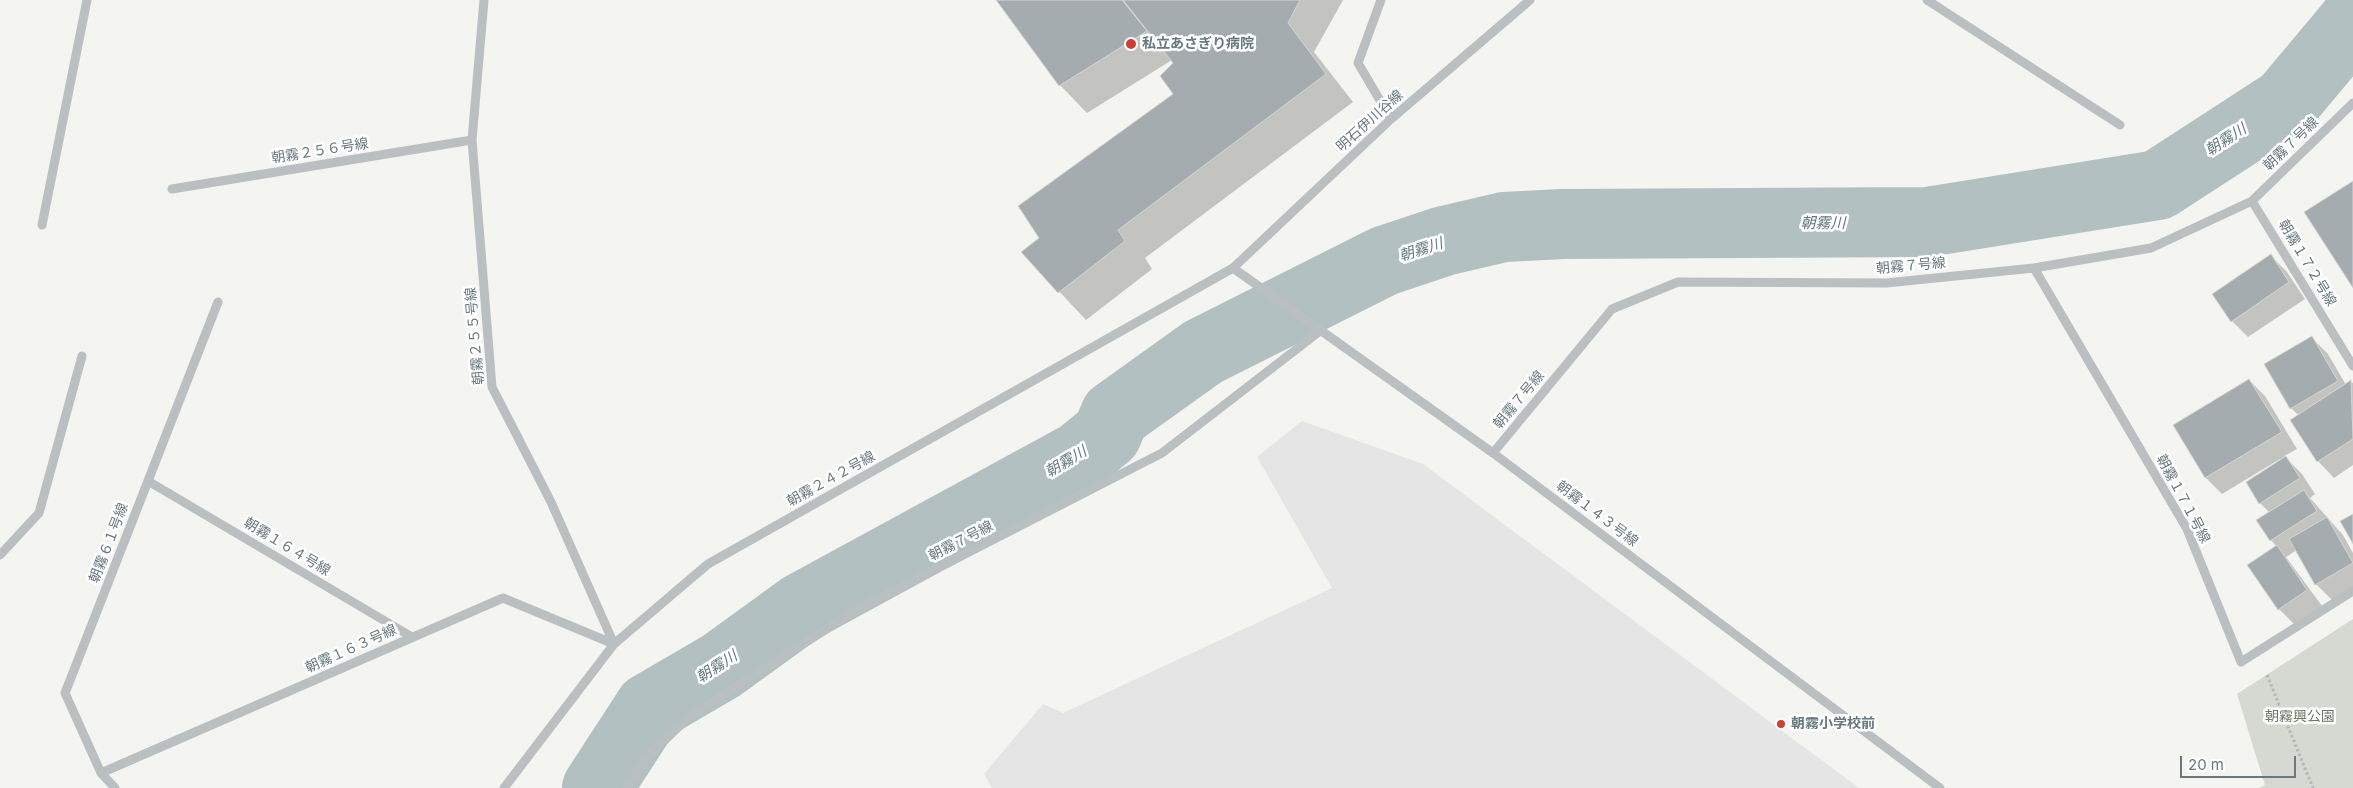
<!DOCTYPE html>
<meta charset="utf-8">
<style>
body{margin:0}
#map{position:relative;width:2353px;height:788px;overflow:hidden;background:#f4f4f1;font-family:Inter,sans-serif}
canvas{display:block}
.scale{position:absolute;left:2180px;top:756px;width:116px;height:22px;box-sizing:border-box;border:2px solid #67787f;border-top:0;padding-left:6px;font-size:15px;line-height:18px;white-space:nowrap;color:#67787f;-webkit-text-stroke:4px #fff;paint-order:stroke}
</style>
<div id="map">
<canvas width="2353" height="788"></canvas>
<div class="scale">20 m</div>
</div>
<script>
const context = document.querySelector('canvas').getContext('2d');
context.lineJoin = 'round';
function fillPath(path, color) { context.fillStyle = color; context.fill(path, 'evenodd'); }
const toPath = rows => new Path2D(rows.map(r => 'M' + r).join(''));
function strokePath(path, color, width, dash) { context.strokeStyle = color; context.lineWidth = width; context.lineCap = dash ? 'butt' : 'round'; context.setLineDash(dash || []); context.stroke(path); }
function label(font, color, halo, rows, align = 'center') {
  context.font = font + ' Inter,"Noto Sans JP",sans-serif'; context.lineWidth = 5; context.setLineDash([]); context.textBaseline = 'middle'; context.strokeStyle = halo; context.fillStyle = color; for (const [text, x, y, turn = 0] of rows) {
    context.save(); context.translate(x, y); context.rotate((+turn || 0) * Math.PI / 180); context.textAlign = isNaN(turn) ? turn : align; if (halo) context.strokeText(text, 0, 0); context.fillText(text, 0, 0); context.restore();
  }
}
fillPath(toPath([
 [1302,421,1423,464,1859,788,992,788,984,774,1043,704,1063,713,1332,588,1257,457]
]), '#e5e5e5');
fillPath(toPath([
 [2353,619,2353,788,2259,788,2265,785,2237,694]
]), '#d5d9d1');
fillPath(toPath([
 [998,0,1343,0,1314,52,1353,102,1145,258,1152,269,1086,320,1022,252,1041,238,1175,95,1175,63,1172,60,1087,113,1060,85],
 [2271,256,2287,272,2305,299,2248,337,2232,321],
 [2312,338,2328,354,2346,385,2351,382,2353,383,2353,465,2334,478,2318,461,2292,420,2299,416,2291,408],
 [2249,380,2265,396,2297,449,2284,456,2302,474,2315,494,2310,498,2343,535,2353,553,2353,588,2332,600,2316,584,2297,550,2286,557,2322,606,2295,625,2279,609,2277,547,2271,540,2270,513,2260,503,2281,461,2280,459,2222,494,2206,478,2174,425]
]), '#0003');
strokePath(toPath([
 [597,788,649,708,721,666,801,608,1080,456,1107,434,1115,415,1203,352,1384,261,1444,241,1504,227,1563,224,1927,222,2158,185,2286,102,2353,22]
]), '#b2c0c2', 70);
const building = toPath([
 [996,0,1122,0,1147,31,1059,86,996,0],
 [1123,0,1300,0,1288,23,1326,74,1118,230,1125,241,1058,293,1021,252,1039,238,1018,206,1173,94,1160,76,1173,63,1123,0],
 [2353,181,2353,288,2304,212,2353,181],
 [2271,254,2289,282,2231,322,2212,294,2271,254],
 [2312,336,2338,381,2290,409,2264,364,2312,336],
 [2249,379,2282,432,2205,478,2173,425,2249,379],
 [2351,380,2353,439,2317,462,2290,420,2351,380],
 [2286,456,2300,478,2259,504,2246,482,2286,456],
 [2304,490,2317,511,2270,541,2256,520,2304,490],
 [2353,514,2353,544,2340,521,2353,514],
 [2327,517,2353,563,2315,585,2289,539,2327,517],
 [2277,545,2307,590,2278,610,2247,565,2277,545]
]);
fillPath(building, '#a4acb0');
strokePath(building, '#d6d5d4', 1);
strokePath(toPath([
 [2267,675,2313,788]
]), '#b4b8ba', 3, [2.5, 2.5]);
strokePath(toPath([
 [484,0,472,140,492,387,551,502,614,644],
 [1381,0,1358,63,1391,119],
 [1927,0,2120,125],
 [172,189,472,140],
 [2252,201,2353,366],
 [42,225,87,0],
 [1233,268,1493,453,1940,788],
 [2034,268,2187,529,2241,662,2353,591],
 [1493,453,1612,309,1678,282,1886,283,2034,268,2151,248,2252,201,2353,103],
 [148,481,412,637],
 [0,555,39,513,82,356],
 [101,773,503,598,614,644],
 [115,788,101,773,65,693,218,302],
 [504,788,614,644,708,564,1233,268,1391,119,1530,0],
 [627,788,649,755,690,716,858,609,1162,453,1320,331]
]), '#babfc1', 9);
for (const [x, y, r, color] of [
 [1131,44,6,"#cf3e36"],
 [1781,724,5,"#cf3e36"]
]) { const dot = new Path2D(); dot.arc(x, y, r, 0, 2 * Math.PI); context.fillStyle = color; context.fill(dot); strokePath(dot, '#fff', 2); }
label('bold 14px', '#67787f', '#fff', [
 ["私立あさぎり病院",1142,44],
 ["朝霧小学校前",1791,724]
], 'left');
label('14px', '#67787f', '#fff', [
 ["明石伊川谷線",1370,121,-42],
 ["朝霧７号線",2291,144,-44],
 ["朝霧２５６号線",320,151,-9],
 ["朝霧１７２号線",2307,263,59],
 ["朝霧７号線",1911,266,-5],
 ["朝霧２５５号線",475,336,-95],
 ["朝霧７号線",1519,400,-50],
 ["朝霧２４２号線",831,479,-29],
 ["朝霧１７１号線",2183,499,62],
 ["朝霧１４３号線",1597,514,37],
 ["朝霧７号線",961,541,-27],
 ["朝霧６１号線",109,543,-69],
 ["朝霧１６４号線",287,547,31],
 ["朝霧１６３号線",351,649,-24]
]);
label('14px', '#6c7765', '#fff', [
 ["朝霧興公園",2300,717]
]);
label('italic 15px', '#637a7c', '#fff', [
 ["朝霧川",2226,140,-33],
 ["朝霧川",1823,223],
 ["朝霧川",1421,250,-18],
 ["朝霧川",1066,462,-31],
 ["朝霧川",717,667,-33]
]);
</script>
